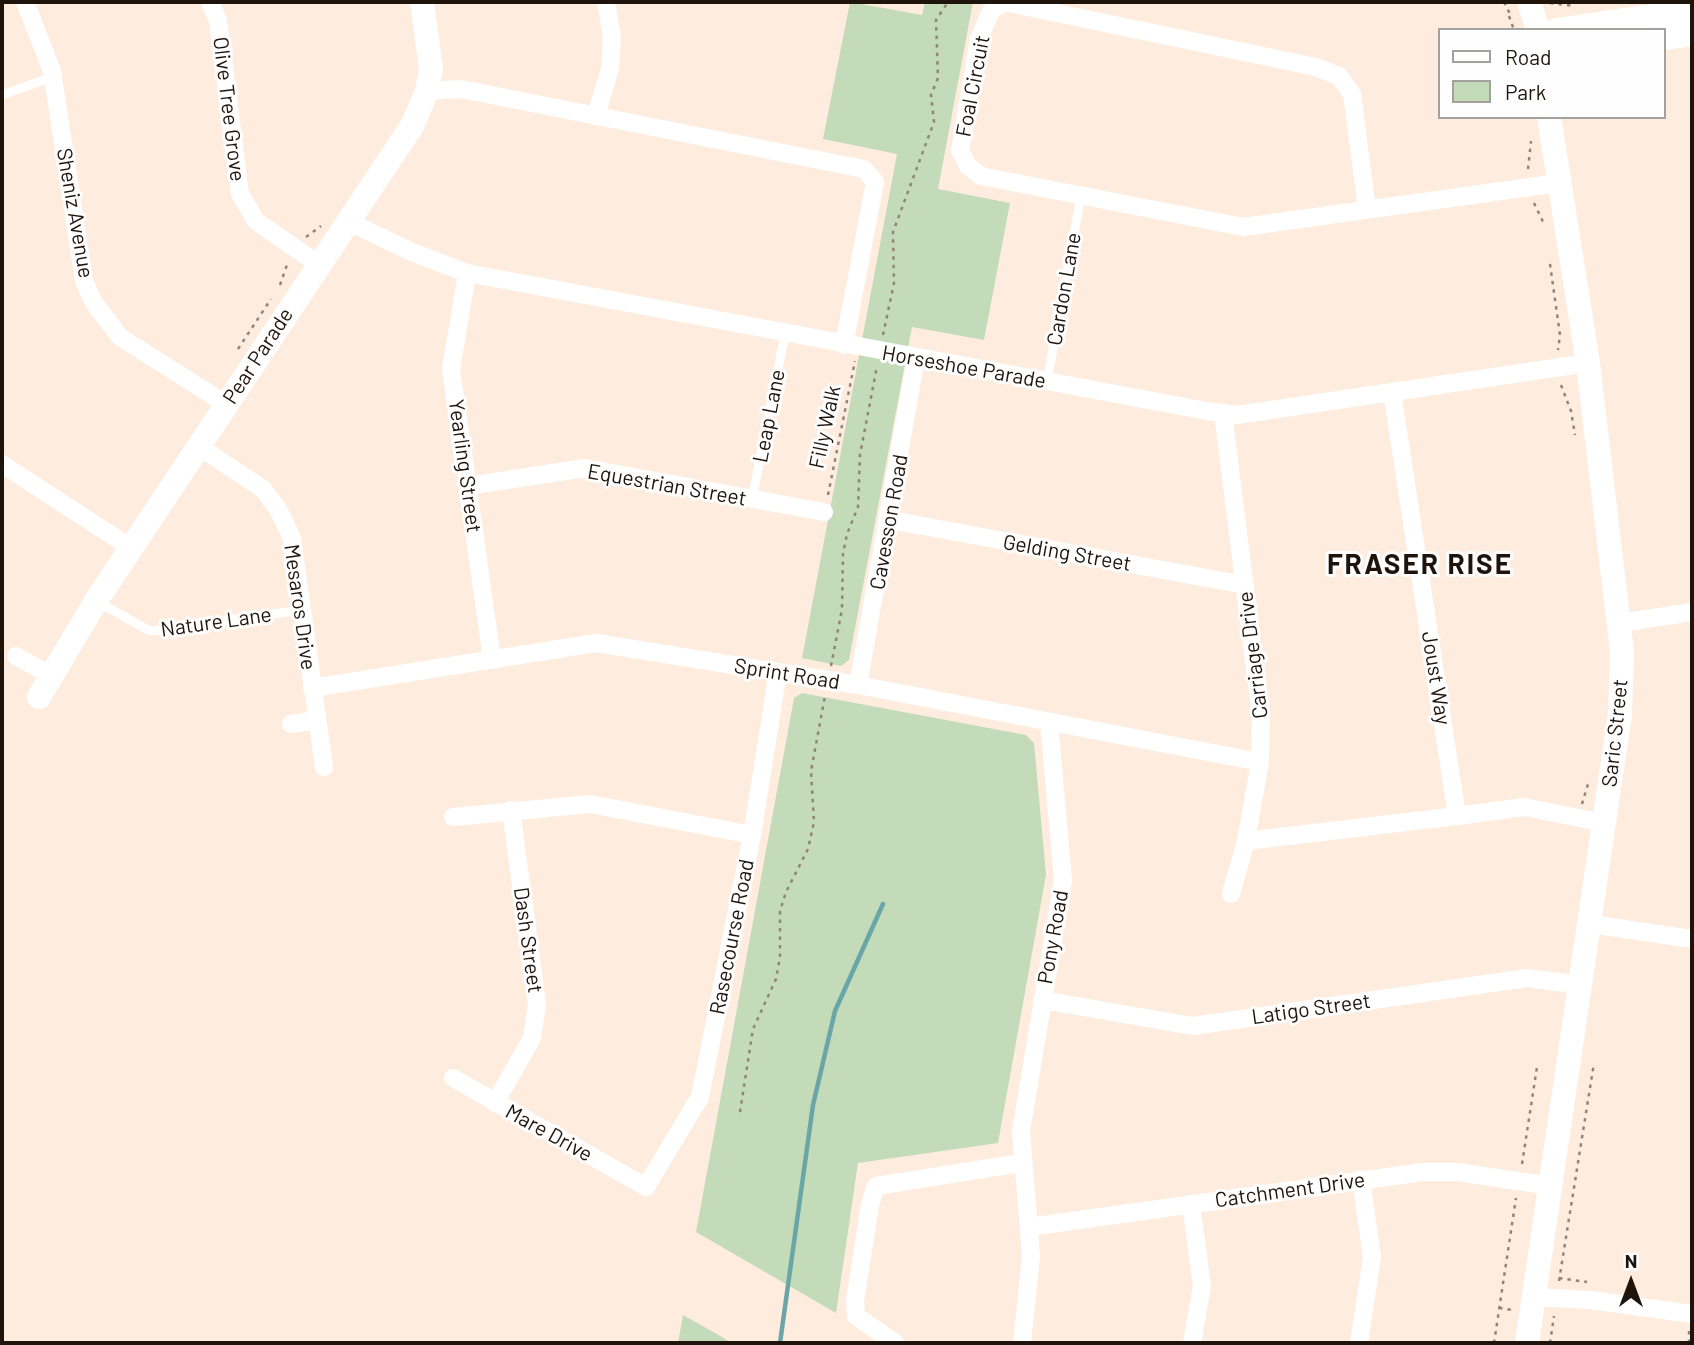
<!DOCTYPE html>
<style>
body{margin:0}
#map{position:relative;width:1694px;height:1345px;overflow:hidden;background:#feeddf;font-family:Barlow,sans-serif}
canvas{display:block}
.frame{position:absolute;inset:0;border:4px solid #1e140c;pointer-events:none}
.legend{position:absolute;left:1438px;top:28px;width:228px;height:91px;box-sizing:border-box;background:#fefefe;border:2px solid #a4a09d;margin:0;padding:9px 12px;list-style:none;font-size:21px;color:#1e140c}
.legend li{display:flex;align-items:center;gap:14px;height:35px}
.legend b{width:35px;border:2px solid #a4a09d}
.north{position:absolute;left:1596px;top:1247px;width:70px;height:70px;-webkit-text-stroke:5px #fefefe;paint-order:stroke;rotate:0deg;font-size:19px;font-weight:700;line-height:28px;text-align:center;color:#1e140c}
.north::after{content:'';display:block;margin:auto;width:24px;height:32px;background:#1e140c;clip-path:polygon(50% 0,100% 100%,50% 72%,0 100%)}
</style>
<div id="map">
<canvas width="1694" height="1345"></canvas>
<div class="frame"></div>
<ul class="legend">
<li><b style="height:9px;background:#fff"></b>Road</li>
<li><b style="height:19px;background:#c3dbb8"></b>Park</li>
</ul>
<div class="north">N</div>
</div>
<script>
const context = document.querySelector('canvas').getContext('2d');
context.lineJoin = 'round';
function fillPath(path, color) { context.fillStyle = color; context.fill(path, 'evenodd'); }
const toPath = rows => new Path2D(rows.map(r => 'M' + r).join(''));
function strokePath(path, color, width, dash) { context.strokeStyle = color; context.lineWidth = width; context.lineCap = dash ? 'butt' : 'round'; context.setLineDash(dash || []); context.stroke(path); }
function label(font, color, halo, rows, align = 'center') {
  context.font = font + ' Barlow,sans-serif'; context.lineWidth = 6; context.setLineDash([]); context.textBaseline = 'middle'; context.strokeStyle = halo; context.fillStyle = color; for (const [text, x, y, turn = 0] of rows) {
    context.save(); context.translate(x, y); context.rotate((+turn || 0) * Math.PI / 180); context.textAlign = isNaN(turn) ? turn : align; if (halo) context.strokeText(text, 0, 0); context.fillText(text, 0, 0); context.restore();
  }
}
fillPath(toPath([
 [850,2,922,15,925,2,973,2,938,189,1010,203,984,340,912,327,849,660,841,666,802,658,897,154,823,139],
 [802,693,1026,735,1034,743,1046,875,998,1143,858,1163,836,1313,696,1232,794,698],
 [683,1315,722,1337,732,1343,678,1343]
]), '#c3dbb8');
strokePath(toPath([
 [780,1343,813,1105,835,1011,883,904]
]), '#6aa5a8', 4.5);
strokePath(toPath([
 [1504,2,1511,16],
 [1550,3,1575,6],
 [1509,16,1514,30],
 [1528,169,1531,141],
 [1534,203,1545,226],
 [306,237,321,226],
 [1550,264,1560,335,1558,350],
 [280,285,288,262],
 [883,335,894,283,893,232,934,122,931,95,938,78,936,20,948,2],
 [238,349,271,299],
 [1561,385,1571,411,1575,435],
 [828,495,855,361],
 [831,666,842,609,843,554,847,534,858,507,860,455,877,366],
 [1582,804,1588,784],
 [740,1112,753,1029,776,979,780,957,780,911,786,892,808,849,814,822,811,771,825,696],
 [1522,1164,1537,1067],
 [1559,1278,1587,1282],
 [1559,1281,1594,1063],
 [1499,1308,1512,1310],
 [1689,1331,1689,1343],
 [1494,1343,1516,1198],
 [1550,1343,1554,1316]
]), '#928479', 2.5, [3.5, 5]);
strokePath(toPath([
 [2,95,52,77],
 [1047,382,1081,195],
 [752,499,785,334],
 [98,602,148,630,154,631,301,610]
]), '#fff', 9);
strokePath(toPath([
 [25,2,52,71,84,281,94,303,120,337,226,404],
 [210,2,218,20,240,194,256,221,318,264],
 [427,91,461,89,864,169,875,182,844,345],
 [596,116,610,68,612,37,606,2],
 [1367,209,1352,94,1339,76,1316,67,1004,2,991,11,979,39,960,150,968,166,981,176,1243,227,1559,183],
 [351,223,412,252,467,273,1207,411,1237,415,1588,363],
 [467,273,451,369,492,659],
 [1392,392,1457,816,1524,807,1604,823],
 [1223,413,1261,717,1260,762,1246,841,1231,894],
 [198,446,263,489,278,509,292,538,324,767],
 [2,464,131,548],
 [468,486,585,468,824,512],
 [890,520,1245,585],
 [1620,623,1692,612],
 [16,656,52,676],
 [858,685,916,358],
 [312,688,596,643,858,685,1260,762],
 [291,724,317,720],
 [453,817,590,804,752,835],
 [1246,841,1457,816],
 [1590,924,1692,939],
 [1042,1000,1193,1026,1527,978,1581,985],
 [453,1078,646,1187,700,1097,752,835,778,672],
 [495,1103,532,1038,537,1004,511,810],
 [1191,1204,1202,1286,1192,1343],
 [1029,1227,1423,1172,1457,1172,1551,1186],
 [1534,1297,1591,1300,1692,1314],
 [895,1343,856,1316,855,1301,870,1205,876,1186,1021,1163],
 [1022,1343,1031,1256,1021,1131,1063,880,1049,722],
 [1359,1343,1372,1257,1361,1179]
]), '#fff', 18);
strokePath(toPath([
 [1529,2,1538,30],
 [1557,30,1692,10],
 [1664,38,1692,34],
 [39,697,96,601,412,126,427,91,431,69,422,2],
 [1527,1343,1620,714,1622,652,1588,363,1549,117]
]), '#fff', 24);
label('21px', '#1e140c', '#fefefe', [
 ["Foal Circuit",973,86,-79],
 ["Olive Tree Grove",229,109,83],
 ["Sheniz Avenue",75,213,80],
 ["Cardon Lane",1064,289,-80],
 ["Pear Parade",258,356,-57],
 ["Horseshoe Parade",964,367,10],
 ["Leap Lane",769,416,-79],
 ["Filly Walk",825,427,-78],
 ["Yearling Street",465,466,82],
 ["Equestrian Street",667,485,10],
 ["Cavesson Road",889,522,-80],
 ["Gelding Street",1067,553,10],
 ["Mesaros Drive",300,607,82],
 ["Nature Lane",216,622,-8],
 ["Carriage Drive",1253,655,-97],
 ["Sprint Road",787,674,9],
 ["Joust Way",1436,678,81],
 ["Saric Street",1615,733,-84],
 ["Rasecourse Road",732,937,-79],
 ["Pony Road",1053,937,-80],
 ["Dash Street",528,940,82],
 ["Latigo Street",1311,1009,-8],
 ["Mare Drive",549,1133,29],
 ["Catchment Drive",1290,1190,-8]
]);
context.letterSpacing = '2px';
label('bold 28px', '#1e140c', '#fefefe', [
 ["FRASER RISE",1420,565]
]);
context.letterSpacing = '0px';
</script>
